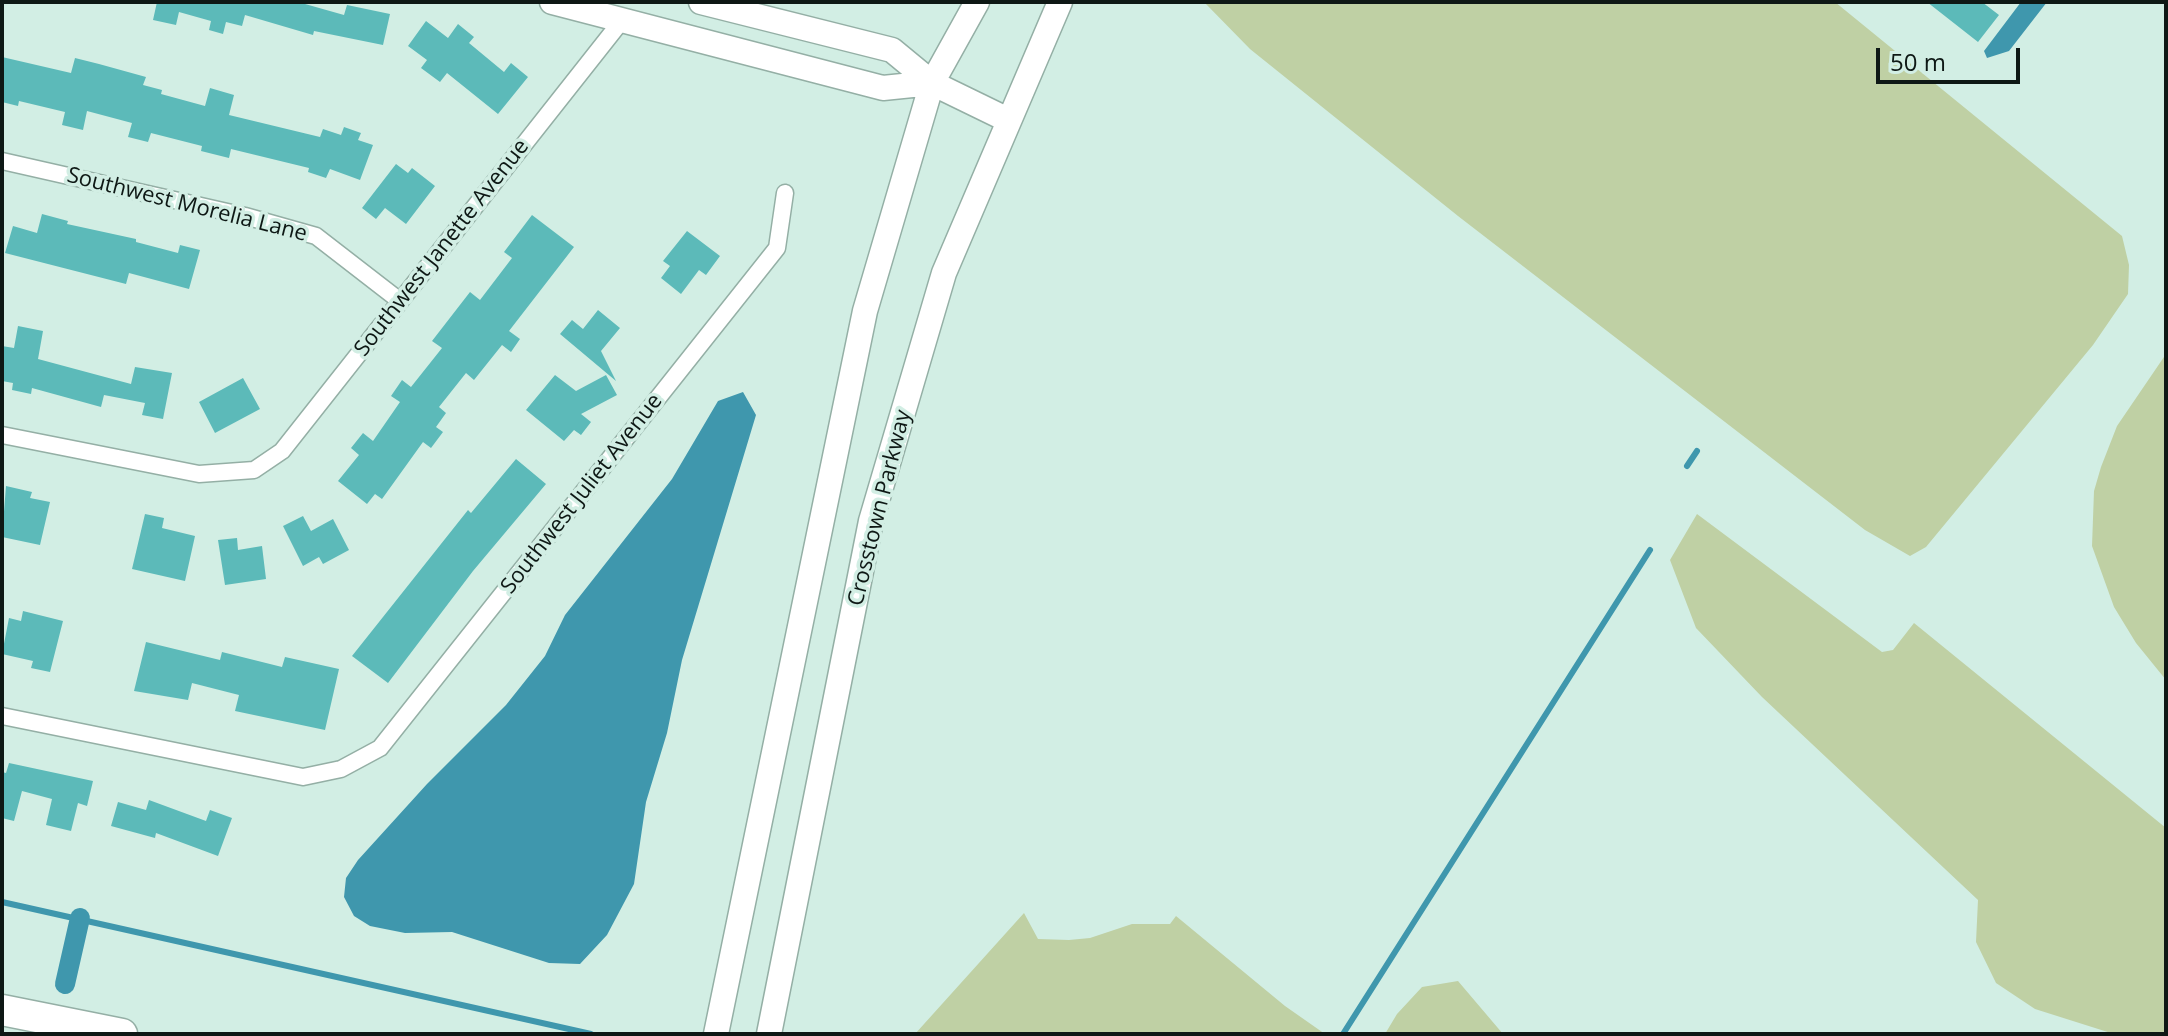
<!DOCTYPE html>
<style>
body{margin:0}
#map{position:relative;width:2168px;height:1036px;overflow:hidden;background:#d2eee4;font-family:"Open Sans",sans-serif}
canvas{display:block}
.frame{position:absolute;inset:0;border:4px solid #0e1815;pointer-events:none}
.scale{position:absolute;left:1876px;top:48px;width:144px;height:36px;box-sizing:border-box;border:4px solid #0e1815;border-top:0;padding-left:10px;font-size:24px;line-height:28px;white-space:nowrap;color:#0e1815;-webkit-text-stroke:6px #d2eee4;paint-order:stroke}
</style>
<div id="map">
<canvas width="2168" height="1036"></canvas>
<div class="frame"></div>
<div class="scale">50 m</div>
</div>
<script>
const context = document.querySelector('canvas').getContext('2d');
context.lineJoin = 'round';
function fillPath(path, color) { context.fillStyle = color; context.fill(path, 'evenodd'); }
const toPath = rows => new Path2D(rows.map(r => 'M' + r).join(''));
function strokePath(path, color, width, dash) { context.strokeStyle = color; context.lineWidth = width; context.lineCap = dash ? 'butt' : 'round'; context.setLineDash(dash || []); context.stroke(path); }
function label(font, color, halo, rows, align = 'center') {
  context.font = font + ' "Open Sans",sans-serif'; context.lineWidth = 7; context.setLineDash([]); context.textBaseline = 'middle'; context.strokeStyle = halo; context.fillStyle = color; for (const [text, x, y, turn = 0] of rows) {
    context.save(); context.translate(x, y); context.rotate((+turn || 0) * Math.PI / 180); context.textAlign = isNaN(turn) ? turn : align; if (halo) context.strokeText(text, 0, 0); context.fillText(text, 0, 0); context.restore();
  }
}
fillPath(toPath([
 [1204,2,1835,2,2122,236,2129,265,2128,294,2093,345,1926,547,1910,556,1865,530,1458,216,1250,49],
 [2166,354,2166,680,2136,643,2114,607,2092,546,2094,491,2101,467,2117,426],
 [1697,514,1882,652,1893,650,1914,623,2166,828,2166,1034,2114,1034,2035,1009,1996,983,1976,942,1978,900,1762,697,1696,628,1670,560],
 [1024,913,1038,939,1069,940,1090,938,1132,924,1170,924,1176,916,1285,1006,1325,1034,915,1034],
 [1458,981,1503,1034,1385,1034,1397,1014,1422,987]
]), '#bfd0a4');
fillPath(toPath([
 [2021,2,2047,2,2009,51,1987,58,1984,51],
 [743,392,756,415,682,660,667,733,646,802,634,884,607,935,580,964,549,963,452,932,405,933,370,926,354,916,344,897,346,878,358,860,427,784,506,705,545,656,565,615,672,479,718,401]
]), '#3f97ad');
strokePath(toPath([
 [1687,466,1697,451],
 [2,902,591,1034],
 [1343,1034,1650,550]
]), '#3f97ad', 6);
strokePath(toPath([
 [65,984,80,918]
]), '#3f97ad', 20);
fillPath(toPath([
 [157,2,298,2,344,15,347,5,390,14,383,45,314,31,313,35,245,15,242,26,226,22,223,34,209,30,211,21,179,12,176,25,153,20],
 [1927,2,1982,2,1999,15,1978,42],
 [426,21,448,38,458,24,474,37,469,43,504,72,511,63,528,77,498,114,447,73,440,82,421,68,427,60,408,46],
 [2,57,71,73,75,58,99,64,146,77,143,85,162,90,161,94,205,106,210,88,234,95,229,115,320,137,323,129,341,135,344,127,361,133,358,140,373,145,360,180,330,169,326,178,308,172,309,168,231,149,229,158,201,151,202,146,151,133,148,142,128,137,132,123,87,111,83,130,62,125,65,112,19,101,18,106,2,102],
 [396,164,408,173,412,168,435,186,406,224,385,208,376,219,362,208],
 [42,214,68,221,67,224,136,239,136,242,178,253,180,245,200,250,189,289,129,273,126,284,5,253,13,226,37,233],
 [532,215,574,247,509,331,520,339,511,352,502,345,474,380,466,373,439,407,446,413,436,427,443,432,431,448,423,442,382,499,375,494,367,504,338,481,359,455,351,448,363,433,373,441,400,402,391,396,402,380,411,387,442,348,432,341,470,292,480,300,512,258,504,252],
 [687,231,720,256,706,275,699,270,681,294,661,278,670,266,663,261],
 [598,310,620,328,601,351,616,381,560,334,572,320,583,329],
 [18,326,43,331,38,359,131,384,135,367,172,373,163,419,142,415,145,403,104,395,101,407,32,388,31,394,12,390,13,383,2,381,2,346,14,348],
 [555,375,576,391,606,375,617,395,581,414,591,422,581,435,574,430,564,441,526,410],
 [243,378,260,409,215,433,199,402],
 [516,459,546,484,473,571,388,683,352,656,468,510,471,513],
 [6,486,32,492,30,498,50,502,40,545,2,537],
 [145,514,164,518,162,528,195,536,185,581,132,569],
 [303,516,311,531,333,519,349,550,323,564,319,557,303,566,283,526],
 [237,538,238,550,262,546,266,579,225,585,218,540],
 [23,611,63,621,50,672,31,668,33,661,2,654,9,618,21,621],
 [146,642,220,660,222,652,282,667,285,657,339,669,325,730,235,711,239,695,192,683,188,700,134,691],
 [9,763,93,781,87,806,78,803,71,831,46,825,52,799,22,791,14,821,2,818,2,772,6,773],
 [149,800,206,821,210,810,232,818,218,856,156,833,155,838,111,826,118,802,146,810]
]), '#5cbab9');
const street = toPath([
 [2,161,245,216,316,236,400,301],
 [2,435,199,474,254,470,282,451,623,19],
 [2,716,303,777,341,769,380,748,777,248,785,193]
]);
const secondary = toPath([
 [552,2,883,88,932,83],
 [701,2,892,50,932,83,1008,120],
 [716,1034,865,311,932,83,977,2],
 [769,1034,871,521,944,273,1060,2]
]);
const highway = toPath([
 [2,1010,122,1034]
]);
strokePath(street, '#94afa5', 19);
strokePath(secondary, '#94afa5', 27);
strokePath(highway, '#94afa5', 33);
strokePath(street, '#fff', 16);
strokePath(secondary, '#fff', 24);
strokePath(highway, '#fff', 30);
label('22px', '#0e1815', '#d2eee4', [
 ["Southwest Morelia Lane",187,205,14],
 ["Southwest Janette Avenue",442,248,-52],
 ["Southwest Juliet Avenue",582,494,-52],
 ["Crosstown Parkway",880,508,-76]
]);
</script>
